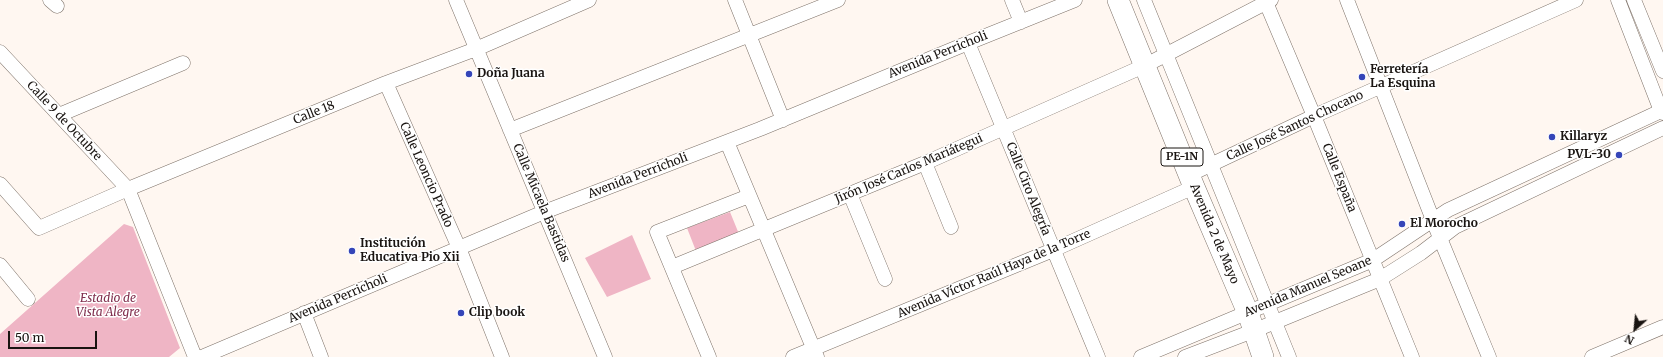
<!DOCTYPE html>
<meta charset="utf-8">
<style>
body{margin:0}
#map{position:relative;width:1663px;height:357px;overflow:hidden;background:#fff7f1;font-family:Merriweather,serif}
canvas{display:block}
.north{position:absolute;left:1615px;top:309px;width:40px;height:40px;-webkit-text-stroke:3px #fff;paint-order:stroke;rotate:207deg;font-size:11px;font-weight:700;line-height:16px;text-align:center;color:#191411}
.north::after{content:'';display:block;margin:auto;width:14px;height:18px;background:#191411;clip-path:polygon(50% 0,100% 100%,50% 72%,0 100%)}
.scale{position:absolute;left:8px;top:331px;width:89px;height:18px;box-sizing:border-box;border:2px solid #191411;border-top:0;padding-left:5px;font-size:12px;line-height:14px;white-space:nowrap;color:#191411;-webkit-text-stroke:3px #fff;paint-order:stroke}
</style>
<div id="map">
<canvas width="1663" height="357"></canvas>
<div class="north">N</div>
<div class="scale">50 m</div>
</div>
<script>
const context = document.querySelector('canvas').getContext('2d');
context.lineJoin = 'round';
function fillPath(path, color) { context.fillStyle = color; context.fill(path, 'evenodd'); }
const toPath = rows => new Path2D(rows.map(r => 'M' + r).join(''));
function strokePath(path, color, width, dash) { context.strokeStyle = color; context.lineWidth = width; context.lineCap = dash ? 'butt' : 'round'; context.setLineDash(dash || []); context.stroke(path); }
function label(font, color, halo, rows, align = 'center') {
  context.font = font + ' Merriweather,serif'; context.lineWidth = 3; context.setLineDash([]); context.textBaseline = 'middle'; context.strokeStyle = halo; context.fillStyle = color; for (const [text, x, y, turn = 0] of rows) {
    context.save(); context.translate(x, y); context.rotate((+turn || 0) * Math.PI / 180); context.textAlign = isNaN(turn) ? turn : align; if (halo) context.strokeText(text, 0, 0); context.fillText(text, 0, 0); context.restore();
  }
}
fillPath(toPath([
 [730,212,739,234,696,251,687,228],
 [124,224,133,227,180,348,169,357,0,357,0,334],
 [632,235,651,279,607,297,585,258]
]), '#efb5c5');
const minor = toPath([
 [50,0,57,6],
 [456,0,605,357],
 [735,0,783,120],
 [1012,0,1021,22],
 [1144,0,1289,357],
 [1265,0,1314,116,1412,357],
 [1347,0,1440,238,1489,357],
 [1618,0,1661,111,1663,113],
 [1634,0,1663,71],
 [968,43,1098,357],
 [0,52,128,189,195,357],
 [386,83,459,248,502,357],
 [59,115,183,63],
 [510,130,838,0],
 [727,142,817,357],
 [925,163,951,227],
 [1189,175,1314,116,1576,0],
 [0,184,39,228,128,189,386,83,476,49,589,0],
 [850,194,885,279],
 [0,265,28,299],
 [672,267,925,163,1144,66,1271,0],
 [304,313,321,357],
 [202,357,544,212,760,129,968,43,1075,0],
 [709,357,657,232,749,196],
 [793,357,1053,250,1194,187],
 [1141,357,1373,260,1448,210,1663,110],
 [1185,357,1253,331,1380,279,1421,253,1455,227,1663,128],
 [1592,357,1663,327]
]);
const highway = toPath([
 [1118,0,1194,187,1248,313,1263,357]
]);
strokePath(minor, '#7e7269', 15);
strokePath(highway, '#7e7269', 22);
strokePath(minor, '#fff', 14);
strokePath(highway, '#fff', 21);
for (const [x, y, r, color] of [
 [469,74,4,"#3545b8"],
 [1362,77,4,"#3545b8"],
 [1552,137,4,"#3545b8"],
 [1619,155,4,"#3545b8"],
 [1402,224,4,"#3545b8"],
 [352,251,4,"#3545b8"],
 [461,313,4,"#3545b8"]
]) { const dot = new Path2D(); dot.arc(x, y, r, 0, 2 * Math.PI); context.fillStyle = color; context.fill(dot); strokePath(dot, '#fff', 1.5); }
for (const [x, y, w] of [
 [1182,157,42]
]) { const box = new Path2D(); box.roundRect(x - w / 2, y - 9, w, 18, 3); context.fillStyle = '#fff'; context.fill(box); strokePath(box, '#191411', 1); }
label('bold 11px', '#191411', null, [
 ["PE-1N",1182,157]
]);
label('12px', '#191411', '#fff', [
 ["Avenida Perricholi",938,55,-22],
 ["Calle 18",314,113,-22],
 ["Calle 9 de Octubre",64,121,47],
 ["Calle José Santos Chocano",1295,126,-25],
 ["Jirón José Carlos Mariátegui",909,169,-23],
 ["Calle Leoncio Prado",426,175,66],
 ["Avenida Perricholi",638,176,-21],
 ["Calle España",1339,178,68],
 ["Calle Ciro Alegría",1028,189,68],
 ["Calle Micaela Bastidas",541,203,67],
 ["Avenida 2 de Mayo",1214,234,67],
 ["Avenida Víctor Raúl Haya de la Torre",994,274,-23],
 ["Avenida Manuel Seoane",1308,287,-23],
 ["Avenida Perricholi",338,299,-23]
]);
label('bold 12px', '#191411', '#fff', [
 ["Ferretería",1370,70],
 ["La Esquina",1370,84],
 ["Doña Juana",477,74],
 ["Killaryz",1560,137],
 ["PVL-30",1611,155,"right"],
 ["El Morocho",1410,224],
 ["Institución",360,244],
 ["Educativa Pio Xii",360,258],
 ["Clip book",469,313]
], 'left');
label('italic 12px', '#812f4e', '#fff', [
 ["Estadio de",108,299],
 ["Vista Alegre",108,313]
]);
</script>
